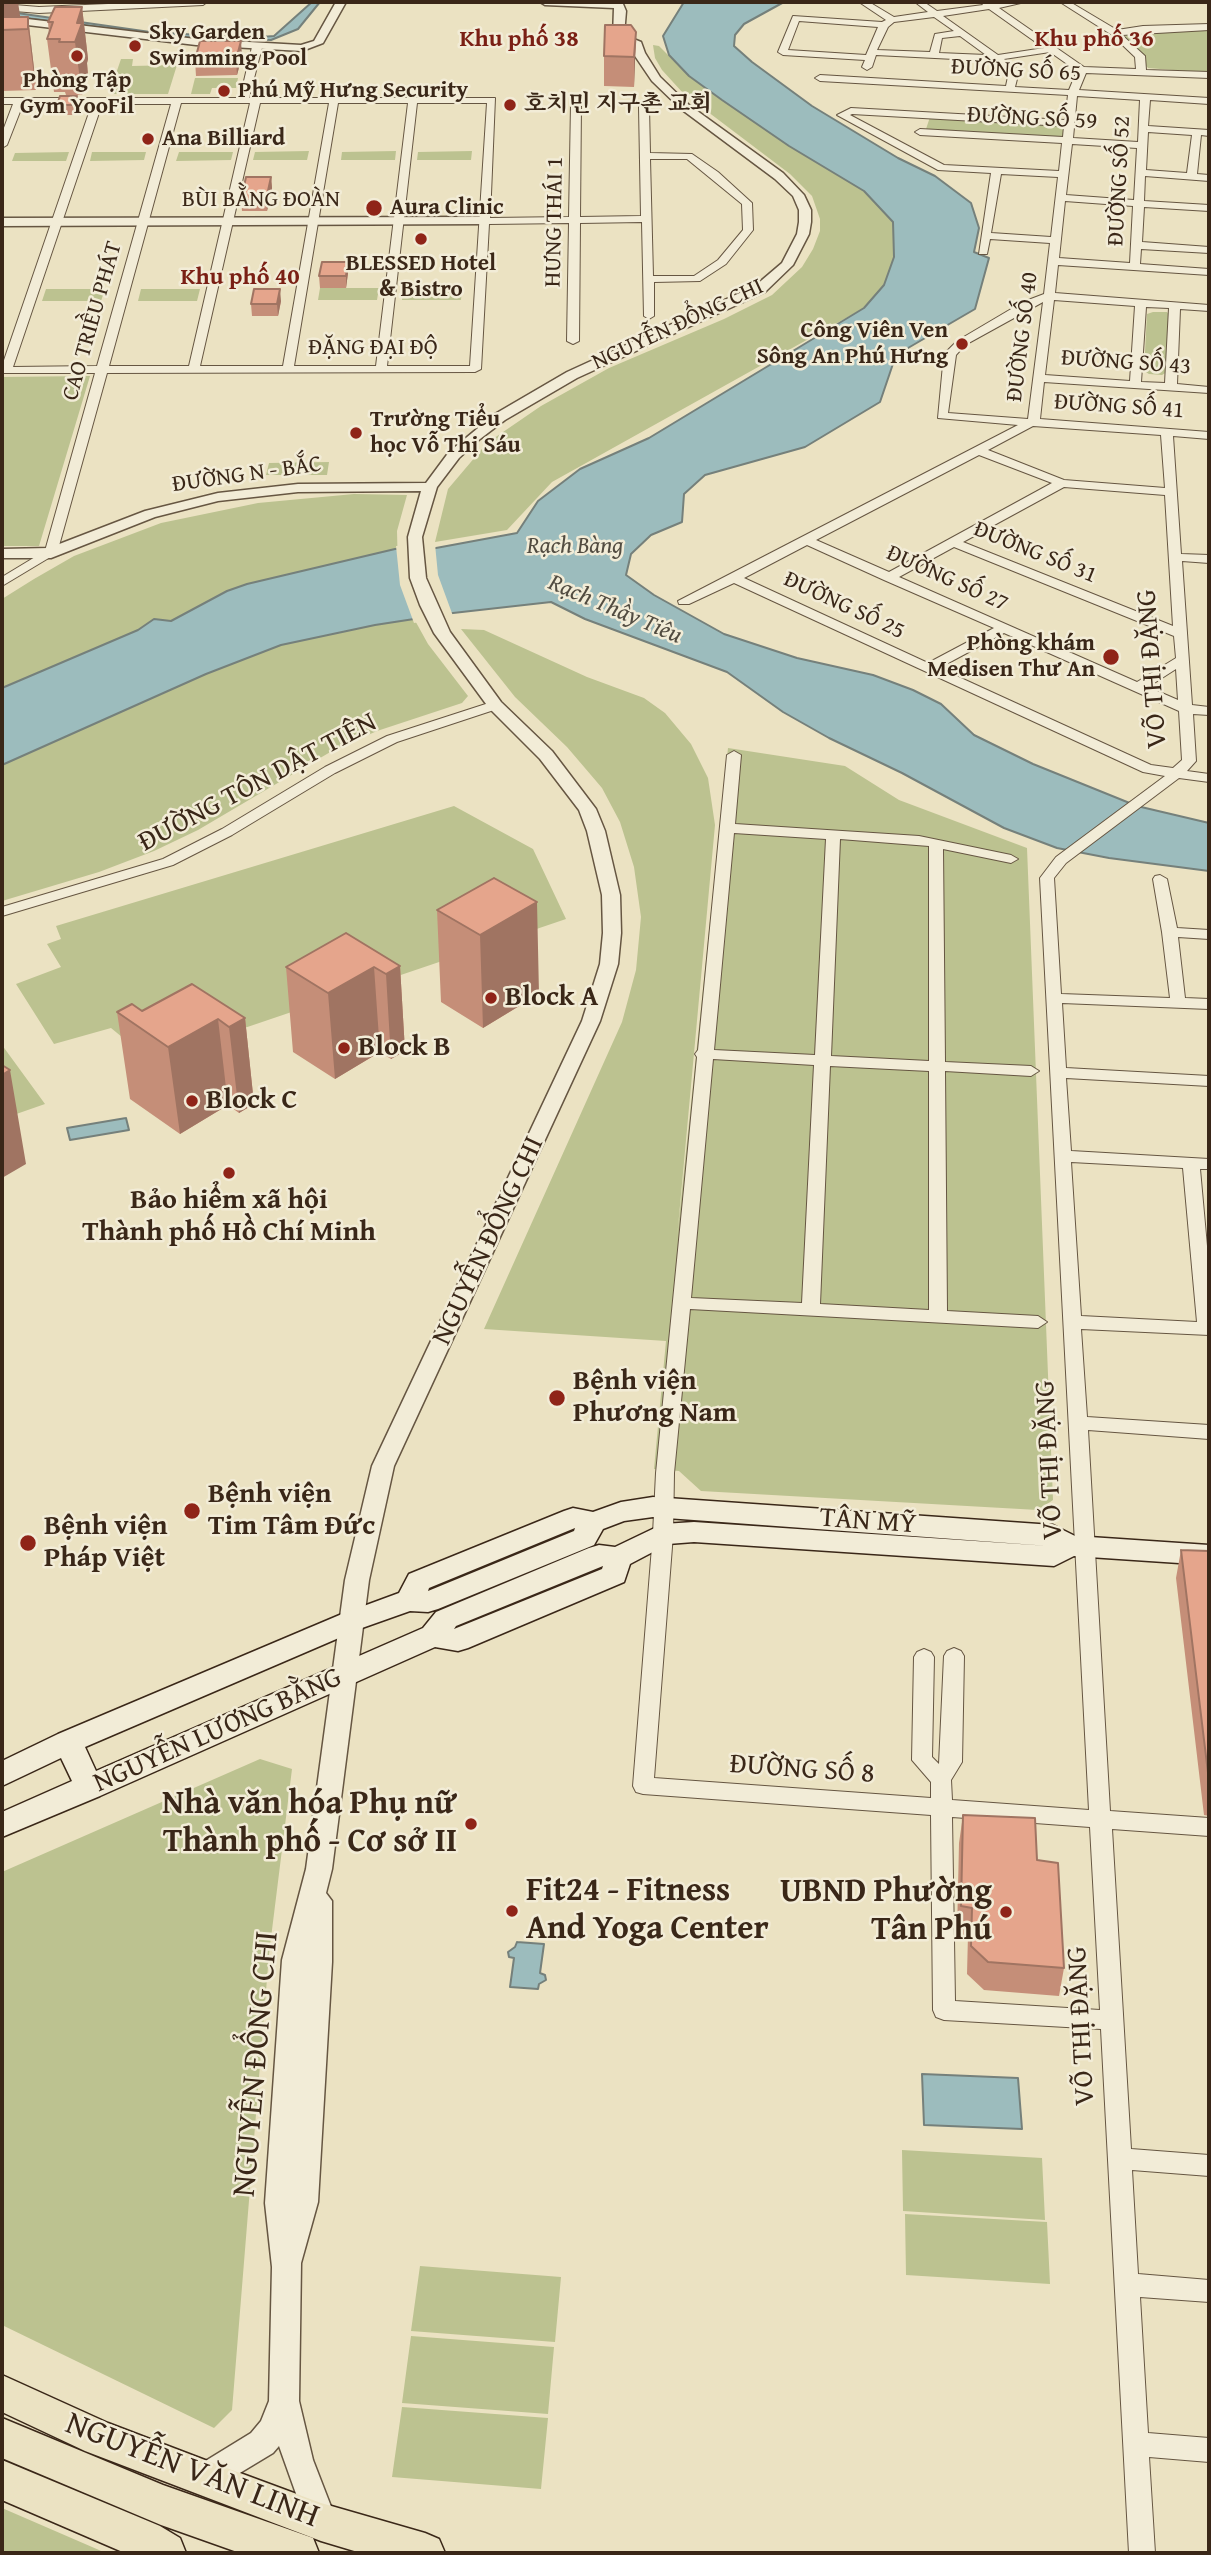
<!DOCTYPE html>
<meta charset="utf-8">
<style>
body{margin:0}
#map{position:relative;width:1211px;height:2555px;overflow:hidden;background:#ebe2c2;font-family:"Gentium Book Plus",serif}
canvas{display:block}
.frame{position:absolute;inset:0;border:4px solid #3a2718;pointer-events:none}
</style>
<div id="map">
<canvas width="1211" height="2555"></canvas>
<div class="frame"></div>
</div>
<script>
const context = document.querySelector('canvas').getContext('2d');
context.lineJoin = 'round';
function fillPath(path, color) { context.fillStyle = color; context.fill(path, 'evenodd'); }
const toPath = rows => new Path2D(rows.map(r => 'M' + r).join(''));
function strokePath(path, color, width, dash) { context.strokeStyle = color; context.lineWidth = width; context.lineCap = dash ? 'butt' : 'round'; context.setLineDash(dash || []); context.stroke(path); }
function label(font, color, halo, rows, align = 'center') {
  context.font = font + ' "Gentium Book Plus","Noto Serif KR",serif'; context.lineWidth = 5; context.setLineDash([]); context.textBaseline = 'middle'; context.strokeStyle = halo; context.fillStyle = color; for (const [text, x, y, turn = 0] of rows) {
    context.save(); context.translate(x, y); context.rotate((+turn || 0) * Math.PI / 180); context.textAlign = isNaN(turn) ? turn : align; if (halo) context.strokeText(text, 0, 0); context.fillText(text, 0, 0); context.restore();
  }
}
fillPath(toPath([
 [1198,28,1209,28,1209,73,1148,68,1121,36],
 [653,45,659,46,689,76,864,191,893,222,894,257,884,285,864,308,552,482,507,530,435,542,448,489,487,443,541,406,609,368,724,319,772,295,802,267,813,249,820,231,820,219,812,196,790,174,683,93,662,70,655,58],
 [121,59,133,59,132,66,177,65,168,94,109,94],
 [195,78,238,78,236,88,212,88,210,94,191,94],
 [930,117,1065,125,1064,137,926,129],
 [309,151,307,160,253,160,255,152],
 [396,151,395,160,341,160,342,152],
 [472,151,471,160,417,160,418,152],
 [69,152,66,161,12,161,15,153],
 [92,152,146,152,144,160,90,161],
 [179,152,233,152,231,160,176,161],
 [320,288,379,288,377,300,318,300],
 [403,288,462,288,461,300,402,300],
 [46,289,105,289,101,301,42,301],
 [141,289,200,289,197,301,138,301],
 [1153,312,1167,312,1170,316,1167,372,1162,375,1149,374,1144,371,1147,314],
 [90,376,39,546,2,546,2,377],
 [329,462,327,475,266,475,269,463],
 [354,494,407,495,397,531,398,571,2,706,2,599,34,579,74,556,161,523,258,503],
 [407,606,428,644,468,696,462,703,377,731,332,751,198,830,154,851,99,872,2,901,2,744,214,659],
 [461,629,484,630,587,677,644,698,665,713,691,744,708,778,715,825,677,1238,728,748,845,766,899,800,1027,848,1053,1500,1038,1510,701,1491,679,1471,654,1469,666,1341,484,1329,622,1022,636,970,641,917,634,867,620,822,602,788,567,747,515,697],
 [454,806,533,849,566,919,150,1060,111,1028,54,1044,16,984,61,967,47,944,61,939,56,926],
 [2,1045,45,1104,2,1119],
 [260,1759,292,1769,269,1954,232,2410,214,2428,2,2325,2,1872],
 [902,2150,1042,2158,1045,2220,903,2211],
 [905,2214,1047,2222,1050,2284,906,2275],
 [420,2266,561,2277,555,2342,411,2331],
 [411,2336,554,2347,548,2414,402,2403],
 [402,2407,548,2418,541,2489,392,2477],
 [2,2508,99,2550,105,2553,2,2553]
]), '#bcc290');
const water = toPath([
 [312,2,320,2,298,29,271,40,178,37,2,15,17,13,150,32,249,38,274,36,312,2],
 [684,2,784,2,744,24,735,35,734,46,752,62,812,106,898,158,935,176,971,203,979,228,974,252,989,258,975,309,896,355,880,402,805,447,705,475,684,494,682,522,651,535,631,554,626,575,654,595,724,634,797,658,873,675,913,690,941,704,974,735,1033,764,1137,806,1209,823,1209,871,1109,858,1057,848,1004,828,902,773,829,738,783,712,727,672,585,619,551,602,453,613,375,625,281,645,206,674,2,765,2,688,138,630,154,619,171,621,227,591,247,584,395,549,436,548,517,533,538,501,580,469,649,438,864,308,884,285,894,257,893,222,864,191,789,146,722,100,689,76,669,55,663,36,684,2],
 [126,1118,129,1130,70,1140,67,1128,126,1118],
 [517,1942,544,1944,540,1973,545,1975,546,1980,539,1984,538,1989,510,1987,514,1958,509,1957,508,1952,515,1947,517,1942],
 [922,2074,1018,2078,1022,2129,924,2125,922,2074]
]);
fillPath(water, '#9cbcbd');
strokePath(water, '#75807b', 2);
fillPath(toPath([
 [435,544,438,575,453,616,414,623,400,585,396,546]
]), '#ebe2c2');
const minor = toPath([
 [154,2,207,2,203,5,39,13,2,10,2,4,39,7,154,2],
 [859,2,869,2,894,17,928,12,915,2,924,2,937,11,983,5,981,2,1025,2,999,8,1084,67,1136,69,1135,57,1112,35,1060,2,1070,2,1117,30,1143,26,1209,24,1209,30,1122,35,1145,56,1146,70,1209,72,1209,78,1086,73,1079,90,1209,98,1209,104,1150,100,1148,126,1209,130,1209,136,1201,135,1197,174,1209,175,1209,181,1145,176,1144,201,1209,205,1209,211,1144,207,1142,242,1209,247,1209,253,1141,249,1140,264,1209,269,1209,275,1058,265,1055,293,1209,305,1209,311,1180,309,1177,384,1209,387,1209,393,1044,382,1040,419,1209,432,1209,439,1173,436,1181,554,1209,555,1209,563,1182,561,1192,705,1209,707,1209,715,1193,714,1196,761,1187,771,1209,774,1209,782,1179,778,1066,863,1054,878,1061,994,1170,998,1162,932,1153,879,1155,876,1160,875,1167,879,1177,928,1209,930,1209,939,1178,937,1185,998,1209,999,1209,1009,1062,1003,1066,1068,1209,1076,1209,1086,1066,1078,1071,1151,1209,1159,1209,1169,1200,1169,1209,1268,1209,1335,1081,1329,1087,1417,1209,1425,1209,1439,1088,1430,1110,1811,1209,1818,1209,1836,1112,1829,1131,2149,1209,2155,1209,2176,1132,2170,1138,2274,1209,2280,1209,2302,1140,2297,1148,2433,1209,2438,1209,2462,1149,2457,1155,2553,1129,2553,1101,2029,944,2020,936,2017,933,2010,931,1815,643,1794,636,1792,633,1786,653,1534,656,1473,697,1057,695,1054,698,1050,727,755,734,751,741,755,735,824,919,836,1011,855,1018,859,1011,863,943,849,945,1062,1031,1066,1039,1071,1031,1076,945,1071,947,1311,1038,1316,1047,1322,1038,1328,690,1309,674,1473,673,1534,654,1778,931,1798,931,1782,912,1760,914,1657,917,1652,924,1649,931,1652,934,1657,932,1757,939,1764,944,1656,947,1651,954,1648,961,1651,964,1656,962,1762,951,1780,952,1800,1089,1810,1040,878,1056,857,1165,776,1143,772,734,583,689,604,679,604,678,601,1018,425,938,418,944,354,957,341,1023,302,1044,294,1050,243,990,239,987,254,979,254,991,173,938,170,837,115,851,108,1065,120,1068,95,820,81,815,78,820,75,1006,86,1009,72,994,61,876,55,872,67,867,70,862,67,865,60,783,55,778,52,793,16,882,22,886,20,859,2],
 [989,9,1044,48,998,55,943,16,989,9],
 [934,17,954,31,935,34,930,52,877,50,888,27,894,22,934,17],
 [799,21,878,27,866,55,788,50,799,21],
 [960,36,986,55,939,53,942,38,960,36],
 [1050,52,1077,71,1069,90,1015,87,1019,71,1004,59,1050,52],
 [1077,96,1140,100,1138,142,1073,138,1077,96],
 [852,114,1064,126,1063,137,920,129,915,132,920,135,1062,143,1059,171,944,165,850,115,852,114],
 [1148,132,1192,135,1187,173,1146,170,1148,132],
 [1072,144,1137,148,1134,200,1066,195,1072,144],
 [1001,174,1058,177,1051,237,991,233,1001,174],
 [1065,201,1133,206,1130,263,1059,258,1065,201],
 [1054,300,1135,306,1130,381,1045,375,1054,300],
 [1043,302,1028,419,948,413,956,355,965,345,1043,302],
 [1146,307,1169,308,1165,383,1141,382,1146,307],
 [1033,426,1161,435,1165,488,1064,480,988,450,1033,426],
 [979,455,1052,483,889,572,816,540,979,455],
 [1064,487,1165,495,1173,626,963,542,1064,487],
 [807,545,884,580,994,628,928,663,744,578,807,545],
 [954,547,1174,636,1176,658,1137,682,899,577,954,547],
 [1004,633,1179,711,1182,760,1173,768,1151,765,939,668,1004,633],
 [1176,669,1178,700,1148,687,1176,669],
 [734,833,826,839,815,1055,714,1050,734,833],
 [840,839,929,846,929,1061,831,1056,840,839],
 [713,1059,814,1065,802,1303,691,1298,713,1059],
 [830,1066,929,1071,929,1310,820,1304,830,1066],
 [1071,1162,1183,1168,1197,1322,1081,1316,1071,1162],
 [952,1817,1090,1827,1100,2010,955,2001,952,1817],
 [257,44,262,47,249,98,495,98,490,218,569,217,571,104,576,101,581,104,580,217,641,216,639,107,644,104,649,107,650,153,692,154,718,172,752,203,753,230,726,264,700,281,654,282,654,316,649,319,644,316,642,222,580,223,579,341,573,344,567,341,569,223,489,224,481,369,475,372,107,373,57,553,2,586,2,577,45,551,95,373,2,373,2,366,92,104,23,104,7,145,2,148,2,133,13,104,2,104,2,98,240,98,252,47,257,44],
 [181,103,250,103,189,366,109,366,181,103],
 [260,103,329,103,283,366,200,366,260,103],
 [338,103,408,103,376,366,294,366,338,103],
 [417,103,487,103,470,366,387,366,417,103],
 [102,104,171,104,97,366,13,367,102,104],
 [650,159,687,159,742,204,743,230,718,260,694,276,653,276,650,159],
 [495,701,502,705,500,708,397,742,335,773,232,835,173,865,2,916,2,907,163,859,222,829,325,767,387,736,495,701]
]);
const tertiary = toPath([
 [336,2,346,2,323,43,302,51,196,45,2,22,2,16,196,39,301,45,314,41,336,2],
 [540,2,623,4,626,11,624,35,641,42,645,53,660,77,689,105,783,173,804,195,811,210,811,222,809,234,793,265,765,292,577,378,505,420,480,439,459,458,437,487,422,537,426,578,450,632,501,702,552,751,596,809,605,831,620,895,621,933,618,964,600,1021,394,1466,369,1580,332,1869,326,1893,332,1901,332,1962,318,2202,301,2263,299,2401,313,2460,337,2522,332,2533,321,2537,310,2533,279,2446,273,2453,205,2494,194,2490,190,2479,194,2468,251,2433,261,2421,269,2401,272,2267,265,2203,282,1960,306,1869,345,1580,372,1466,582,1021,600,964,603,933,602,895,587,831,579,810,540,759,489,708,434,633,420,605,410,578,408,537,421,491,298,492,218,501,155,517,51,558,2,558,2,549,49,548,145,511,218,493,298,484,426,483,449,452,495,414,567,372,755,286,782,263,797,234,799,222,799,210,793,196,775,179,681,109,652,81,633,53,632,46,613,37,614,8,545,5,540,2],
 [484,217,490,221,488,224,2,226,2,218,484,217]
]);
const secondary = toPath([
 [653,1497,1053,1525,1075,1536,1209,1545,1209,1565,1074,1556,1054,1566,694,1542,668,1544,630,1564,624,1582,468,1648,458,1651,435,1647,100,1796,2,1837,2,1812,72,1781,61,1758,2,1786,2,1761,58,1734,342,1614,399,1593,409,1574,564,1511,573,1508,593,1512,621,1502,653,1497],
 [653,1517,1049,1546,694,1522,663,1524,615,1547,599,1545,589,1548,436,1612,423,1628,96,1771,85,1747,362,1628,410,1611,428,1612,438,1609,594,1545,603,1529,624,1521,653,1517],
 [575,1528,574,1531,428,1591,429,1588,575,1528],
 [603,1566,602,1569,454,1629,456,1626,603,1566]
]);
const primary = toPath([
 [2,2375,108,2423,205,2460,321,2503,425,2533,439,2539,445,2553,361,2553,321,2541,85,2451,2,2412,2,2375]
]);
const trunk = toPath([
 [2,2418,163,2485,313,2538,319,2553,240,2553,161,2525,2,2458,2,2418],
 [2,2460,160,2526,180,2538,186,2553,125,2553,2,2500,2,2460]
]);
strokePath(minor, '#665642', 2);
strokePath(tertiary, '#665642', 3);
strokePath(secondary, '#3a2718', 3);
strokePath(primary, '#3a2718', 3);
strokePath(trunk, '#3a2718', 3);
fillPath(minor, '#f2ecd7');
fillPath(tertiary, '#f2ecd7');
fillPath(secondary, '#f2ecd7');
fillPath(primary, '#ebe2c2');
fillPath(trunk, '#ebe2c2');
fillPath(toPath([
 [2,2,20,17,28,17,35,77,36,90,2,91],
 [82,7,88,59,87,63,88,76,82,95,66,95,65,92,54,92,47,39,49,34,48,22],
 [636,32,634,87,604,86,604,56],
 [242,56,237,75,196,76,195,60],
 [60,96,78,107,75,115,59,115,57,105],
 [271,177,272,188,267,211,242,211,241,200],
 [348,262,348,273,346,288,320,288,319,276],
 [281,301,278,316,252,316,251,304],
 [494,878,539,994,483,1028,441,1002,437,910],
 [400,966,405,1051,391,1059,380,1052,335,1079,293,1052,286,967],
 [142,1011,245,1018,254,1104,239,1113,228,1105,180,1134,130,1099,117,1012],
 [1181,1550,1209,1551,1209,1816,1204,1815,1176,1578],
 [963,1815,1037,1860,1064,1968,1059,1996,984,1990,967,1974,968,1935,957,1934,959,1843]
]), '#c58e78');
fillPath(toPath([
 [4,2,18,2,22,29,2,30,2,7],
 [82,7,88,59,87,63,88,76,82,95,75,42,77,23],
 [28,17,35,77,36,90,28,29],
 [636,32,635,61,634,87,634,57],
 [241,41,242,56,237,75,236,60],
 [77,96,78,107,75,115,74,105],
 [271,177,272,188,267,211,266,200],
 [2,238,4,249,2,254],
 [348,262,348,273,346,288,346,276],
 [280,289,281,301,278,316,277,304],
 [537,902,539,994,483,1028,480,935],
 [400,966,405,1051,391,1059,386,974],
 [374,967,380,1052,335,1079,328,993],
 [245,1018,254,1104,239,1113,229,1027],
 [218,1019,228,1105,180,1134,168,1047],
 [10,1070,26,1164,2,1178,2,1075]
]), '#a07462');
const building = toPath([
 [55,7,82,7,77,23,82,23,75,42,59,42,60,39,47,39,53,22,48,22,55,7],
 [2,17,28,17,28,29,2,30,2,17],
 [605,25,631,25,636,32,634,57,604,56,605,25],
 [200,41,241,41,236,60,195,60,200,41],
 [60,96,77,96,74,105,57,105,60,96],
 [246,177,271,177,266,200,241,200,246,177],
 [322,262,348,262,346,276,319,276,322,262],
 [254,289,280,289,277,304,251,304,254,289],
 [494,878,537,902,480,935,437,910,494,878],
 [346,933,400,966,386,974,374,967,328,993,286,967,346,933],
 [192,984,245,1018,229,1027,218,1019,168,1047,117,1012,132,1004,142,1011,192,984],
 [2,1065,10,1070,2,1075,2,1065],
 [1181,1550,1209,1551,1209,1781,1181,1550],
 [963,1815,1035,1818,1037,1860,1058,1863,1064,1968,988,1962,971,1946,972,1908,961,1906,963,1815]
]);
fillPath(building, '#e5a58c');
strokePath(building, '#a07462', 2);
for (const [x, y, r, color] of [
 [135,46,7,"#8f2418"],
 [77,56,7,"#8f2418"],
 [224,91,7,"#8f2418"],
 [510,105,7,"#8f2418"],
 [148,139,7,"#8f2418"],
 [374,208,9,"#8f2418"],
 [421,239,7,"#8f2418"],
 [962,344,7,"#8f2418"],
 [356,433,7,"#8f2418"],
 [1111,657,9,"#8f2418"],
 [491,998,7,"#8f2418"],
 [344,1048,7,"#8f2418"],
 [192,1101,7,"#8f2418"],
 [229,1173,7,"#8f2418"],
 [557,1398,9,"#8f2418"],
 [192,1511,9,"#8f2418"],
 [28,1543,9,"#8f2418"],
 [471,1824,7,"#8f2418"],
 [512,1911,7,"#8f2418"],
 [1006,1912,7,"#8f2418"]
]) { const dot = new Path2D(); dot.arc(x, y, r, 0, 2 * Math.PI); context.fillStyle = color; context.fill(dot); strokePath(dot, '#f2ecd7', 2.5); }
label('bold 23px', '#3a2718', '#f2ecd7', [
 ["Sky Garden",149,33],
 ["Swimming Pool",149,59],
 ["Phòng Tập",77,81,"center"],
 ["Gym YooFil",77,107,"center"],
 ["Phú Mỹ Hưng Security",238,91],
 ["호치민 지구촌 교회",524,105],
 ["Ana Billiard",162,139],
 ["Aura Clinic",390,208],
 ["BLESSED Hotel",421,264,"center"],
 ["& Bistro",421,290,"center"],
 ["Công Viên Ven",948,331,"right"],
 ["Sông An Phú Hưng",948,357,"right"],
 ["Trường Tiểu",370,420],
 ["học Vỗ Thị Sáu",370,446],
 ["Phòng khám",1095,644,"right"],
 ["Medisen Thư An",1095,670,"right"]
], 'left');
label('23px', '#3a2718', '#f2ecd7', [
 ["ĐƯỜNG SỐ 65",1016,71,3],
 ["ĐƯỜNG SỐ 59",1032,119,3],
 ["ĐƯỜNG SỐ 52",1120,181,-87],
 ["BÙI BẰNG ĐOÀN",261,200],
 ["HƯNG THÁI 1",555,222,-89],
 ["CAO TRIỀU PHÁT",93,321,-74],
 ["NGUYỄN ĐỔNG CHI",678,325,-25],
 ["ĐƯỜNG SỐ 40",1023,337,-83],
 ["ĐẶNG ĐẠI ĐỘ",373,348],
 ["ĐƯỜNG SỐ 43",1126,363,4],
 ["ĐƯỜNG SỐ 41",1119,407,4],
 ["ĐƯỜNG N - BẮC",247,475,-8],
 ["ĐƯỜNG SỐ 31",1035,553,22],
 ["ĐƯỜNG SỐ 27",947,579,24],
 ["ĐƯỜNG SỐ 25",844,606,25]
]);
label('bold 24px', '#7a1f14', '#f2ecd7', [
 ["Khu phố 38",519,40],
 ["Khu phố 36",1094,40],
 ["Khu phố 40",240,278]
]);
label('italic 24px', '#524c41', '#f2ecd7', [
 ["Rạch Bàng",575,547],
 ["Rạch Thầy Tiêu",615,610,23]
]);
label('28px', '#3a2718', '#f2ecd7', [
 ["VÕ THỊ ĐẶNG",1153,669,-94],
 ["ĐƯỜNG TÔN DẬT TIÊN",258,783,-28],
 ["NGUYỄN ĐỔNG CHI",489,1241,-65],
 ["VÕ THỊ ĐẶNG",1050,1460,-93],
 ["TÂN MỸ",868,1522,4],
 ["NGUYỄN LƯƠNG BẰNG",218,1731,-24],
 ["ĐƯỜNG SỐ 8",802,1770,4],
 ["VÕ THỊ ĐẶNG",1082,2026,-93]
]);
label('bold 28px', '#3a2718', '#f2ecd7', [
 ["Block A",505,998],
 ["Block B",358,1048],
 ["Block C",206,1101],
 ["Bảo hiểm xã hội",229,1201,"center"],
 ["Thành phố Hồ Chí Minh",229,1233,"center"],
 ["Bệnh viện",573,1382],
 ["Phương Nam",573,1414],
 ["Bệnh viện",208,1495],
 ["Tim Tâm Đức",208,1527],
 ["Bệnh viện",44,1527],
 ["Pháp Việt",44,1559]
], 'left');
label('bold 33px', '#3a2718', '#f2ecd7', [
 ["Nhà văn hóa Phụ nữ",457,1805],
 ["Thành phố - Cơ sở II",457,1843],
 ["Fit24 - Fitness",526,1892,"left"],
 ["And Yoga Center",526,1930,"left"],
 ["UBND Phường",992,1893],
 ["Tân Phú",992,1931]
], 'right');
label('33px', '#3a2718', '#f2ecd7', [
 ["NGUYỄN ĐỔNG CHI",257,2064,-85],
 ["NGUYỄN VĂN LINH",192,2471,21]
]);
</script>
